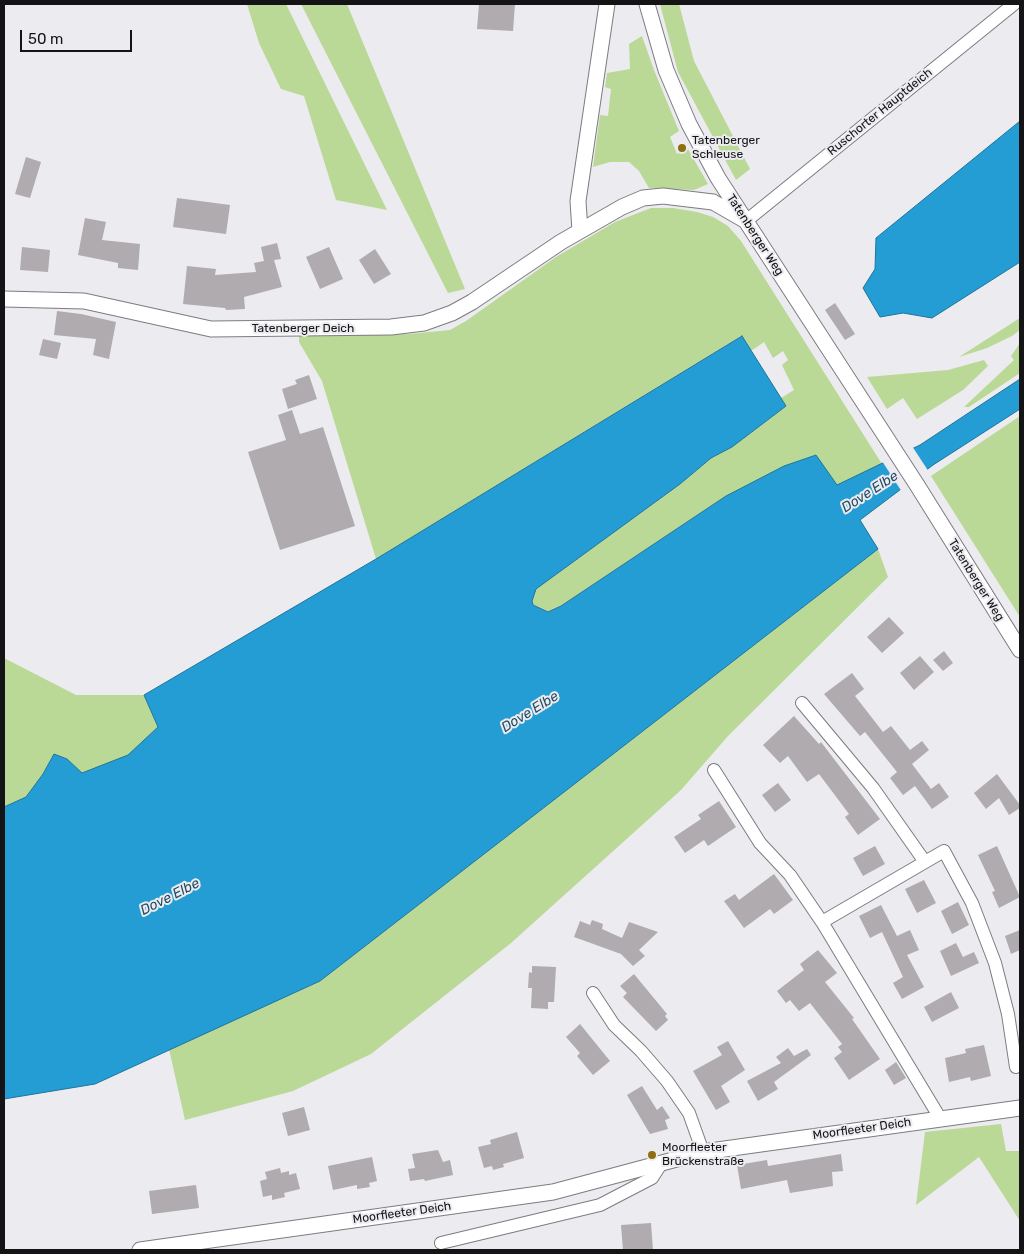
<!DOCTYPE html>
<meta charset="utf-8">
<style>
body{margin:0}
#map{position:relative;width:1024px;height:1254px;overflow:hidden;background:#ecebf0;font-family:Rubik,sans-serif}
canvas{display:block}
.frame{position:absolute;inset:0;border:5px solid #141315;pointer-events:none}
.scale{position:absolute;left:20px;top:30px;width:112px;height:22px;box-sizing:border-box;border:2px solid #141315;border-top:0;padding-left:6px;font-size:15px;line-height:18px;white-space:nowrap;color:#141315;-webkit-text-stroke:4px #ecebf0;paint-order:stroke}
</style>
<div id="map">
<canvas width="1024" height="1254"></canvas>
<div class="frame"></div>
<div class="scale">50 m</div>
</div>
<script>
const context = document.querySelector('canvas').getContext('2d');
context.lineJoin = 'round';
function fillPath(path, color) { context.fillStyle = color; context.fill(path, 'evenodd'); }
const toPath = rows => new Path2D(rows.map(r => 'M' + r).join(''));
function strokePath(path, color, width, dash) { context.strokeStyle = color; context.lineWidth = width; context.lineCap = dash ? 'butt' : 'round'; context.setLineDash(dash || []); context.stroke(path); }
function label(font, color, halo, rows, align = 'center') {
  context.font = font + ' Rubik,sans-serif'; context.lineWidth = 4; context.setLineDash([]); context.textBaseline = 'middle'; context.strokeStyle = halo; context.fillStyle = color; for (const [text, x, y, turn = 0] of rows) {
    context.save(); context.translate(x, y); context.rotate((+turn || 0) * Math.PI / 180); context.textAlign = isNaN(turn) ? turn : align; if (halo) context.strokeText(text, 0, 0); context.fillText(text, 0, 0); context.restore();
  }
}
fillPath(toPath([
 [247,4,286,4,387,210,336,200,304,96,281,89,259,43],
 [301,4,347,4,465,289,448,293],
 [660,4,679,4,694,61,750,169,736,180,678,72],
 [642,36,654,70,679,131,670,137,677,154,688,149,708,184,694,190,649,188,639,171,629,162,610,162,593,167,600,115,608,116,611,89,605,87,607,73,630,69,629,44],
 [651,208,673,208,697,212,713,217,728,226,741,241,882,464,836,486,816,455,784,466,726,496,561,606,548,612,533,605,532,601,536,589,680,484,711,458,732,447,786,406,781,398,794,390,782,365,788,360,783,351,773,358,764,342,751,351,741,336,376,559,322,381,299,342,299,336,409,334,450,330,466,321,556,257,615,222],
 [1020,318,1020,330,1012,336,987,348,959,357],
 [1020,343,1020,373,969,407,964,407,1014,360,1011,356],
 [984,360,988,366,963,390,917,419,903,398,887,409,867,377,948,370],
 [1020,416,1020,617,931,476],
 [878,549,888,577,728,736,681,790,511,943,371,1054,293,1091,185,1120,169,1049,320,981],
 [4,658,76,695,144,695,158,727,128,755,82,774,67,759,54,754,43,774,26,797,4,807],
 [1001,1124,1006,1151,1020,1151,1020,1221,979,1157,916,1205,925,1132]
]), '#bad896');
const water = toPath([
 [1020,121,1020,262,932,318,903,313,880,317,863,288,875,269,876,238,1020,121],
 [742,336,786,406,732,447,711,458,680,484,536,589,532,601,533,605,548,612,561,606,726,496,784,466,816,455,837,485,920,445,1020,379,1020,409,933,465,860,520,878,549,320,981,95,1084,4,1099,4,807,26,797,43,774,54,754,67,759,82,773,128,755,158,727,144,695,376,559,742,336]
]);
fillPath(water, '#239dd4');
strokePath(water, '#1e749b', 1);
fillPath(toPath([
 [912,446,929,472,902,492,882,461]
]), '#ecebf0');
fillPath(toPath([
 [479,4,515,4,513,31,477,29],
 [26,157,41,162,30,198,15,194],
 [177,198,230,205,226,234,173,227],
 [85,218,106,222,102,240,140,244,138,270,118,268,118,263,78,255],
 [277,243,281,259,274,260,282,287,244,297,245,309,226,310,225,308,183,304,187,266,216,269,215,275,256,272,254,263,264,261,261,247],
 [22,247,50,250,48,272,20,270],
 [329,247,343,279,320,289,306,257],
 [375,249,391,274,374,284,359,260],
 [835,303,855,334,845,340,825,310],
 [57,311,81,314,116,322,109,359,93,355,96,339,54,335],
 [43,339,61,343,57,359,39,355],
 [309,375,317,399,288,409,282,389,297,384,295,380],
 [292,410,300,434,323,427,355,526,280,550,248,452,286,440,278,415],
 [889,617,904,633,882,653,867,637],
 [944,651,953,663,943,671,933,660],
 [920,656,934,672,914,690,900,673],
 [852,673,864,689,855,696,883,732,891,726,910,750,922,741,929,750,912,764,931,789,939,783,949,797,932,809,915,786,903,795,890,778,897,772,865,732,860,736,824,694],
 [794,716,819,744,821,742,880,819,858,835,845,817,849,814,819,774,807,782,788,756,780,763,763,745],
 [997,774,1020,805,1020,808,1009,815,999,798,986,809,974,793],
 [778,783,791,800,775,812,762,795],
 [719,801,736,827,708,846,704,840,685,853,674,837,701,819,698,815],
 [875,846,885,864,863,876,853,858],
 [997,846,1020,897,999,908,992,892,995,891,978,855],
 [774,874,793,900,774,914,770,909,744,928,724,901,735,894,739,900],
 [924,880,936,903,917,913,905,889],
 [958,902,969,925,952,934,941,911],
 [881,905,897,936,910,930,919,950,907,955,924,987,902,999,893,983,903,977,882,932,870,938,859,916],
 [592,920,603,924,602,929,622,938,629,922,658,932,639,950,645,956,633,966,621,954,574,937,580,921,590,925],
 [1020,930,1020,950,1011,954,1005,936],
 [956,943,963,957,974,952,979,963,951,976,940,951],
 [818,950,837,973,825,982,854,1018,852,1019,880,1059,849,1080,834,1058,842,1052,838,1047,842,1044,810,1003,799,1011,790,1000,786,1003,777,991,804,970,800,964],
 [532,966,556,967,554,1002,548,1002,548,1009,531,1008,532,988,528,988,529,972,532,973],
 [634,974,667,1014,665,1016,668,1020,656,1031,623,997,627,993,620,986],
 [951,992,959,1008,932,1022,924,1007],
 [580,1024,610,1061,593,1075,577,1056,580,1053,566,1037],
 [728,1041,745,1070,721,1086,730,1102,716,1110,693,1071,722,1055,717,1047],
 [984,1045,991,1076,971,1081,970,1077,949,1082,945,1058,966,1053,965,1049],
 [788,1048,794,1056,807,1049,811,1055,774,1082,778,1089,758,1101,747,1081,781,1063,776,1057],
 [896,1062,906,1078,894,1085,885,1070],
 [642,1086,657,1110,662,1106,670,1118,665,1120,668,1129,650,1134,627,1095],
 [304,1107,310,1130,288,1136,282,1113],
 [517,1132,524,1158,503,1164,504,1167,493,1170,492,1166,484,1168,478,1147,491,1144,490,1140],
 [438,1150,443,1162,450,1160,453,1175,425,1181,424,1179,410,1181,408,1169,415,1168,412,1154],
 [841,1154,843,1171,832,1172,833,1186,790,1193,787,1180,741,1189,737,1165,767,1160,768,1166],
 [372,1157,377,1181,369,1183,370,1187,357,1189,357,1185,333,1190,328,1166],
 [280,1168,281,1173,289,1171,289,1175,296,1173,300,1189,284,1193,285,1197,272,1200,272,1195,263,1197,260,1181,267,1179,265,1172],
 [196,1185,199,1208,152,1214,149,1191],
 [651,1223,653,1250,623,1250,621,1225]
]), '#b0abae');
const minor = toPath([
 [746,221,1014,4],
 [802,703,873,788,925,862],
 [714,770,760,843,790,875,822,922,940,1118],
 [822,922,944,851,972,903,995,963,1008,1014,1016,1067],
 [593,993,614,1025,641,1051,667,1081,689,1113,703,1152],
 [441,1243,600,1205,652,1178,661,1164]
]);
const tertiary = toPath([
 [647,4,666,70,689,124,718,178,917,485,1020,650],
 [580,231,578,201,607,4],
 [4,299,84,301,211,329,391,327,424,323,452,313,472,302,561,242,622,207,643,198,663,196,713,202,746,221],
 [140,1250,553,1192,703,1152,1020,1108]
]);
strokePath(minor, '#7c7c80', 14);
strokePath(tertiary, '#7c7c80', 17);
strokePath(minor, '#fff', 12);
strokePath(tertiary, '#fff', 15);
for (const [x, y, r, color] of [
 [682,148,5,"#8d6e11"],
 [652,1155,5,"#8d6e11"]
]) { const dot = new Path2D(); dot.arc(x, y, r, 0, 2 * Math.PI); context.fillStyle = color; context.fill(dot); strokePath(dot, '#ecebf0', 2); }
label('12px', '#141315', '#ecebf0', [
 ["Ruschorter Hauptdeich",880,112,-39],
 ["Tatenberger Weg",755,235,57],
 ["Tatenberger Deich",303,329],
 ["Tatenberger Weg",976,580,58],
 ["Moorfleeter Deich",862,1129,-8],
 ["Moorfleeter Deich",402,1213,-8]
]);
label('12px', '#141315', '#ecebf0', [
 ["Tatenberger",692,141],
 ["Schleuse",692,155],
 ["Moorfleeter",662,1148],
 ["Brückenstraße",662,1162]
], 'left');
label('italic 14px', '#1f4c64', '#ecebf0', [
 ["Dove Elbe",870,492,-33],
 ["Dove Elbe",530,712,-32],
 ["Dove Elbe",170,897,-27]
]);
</script>
